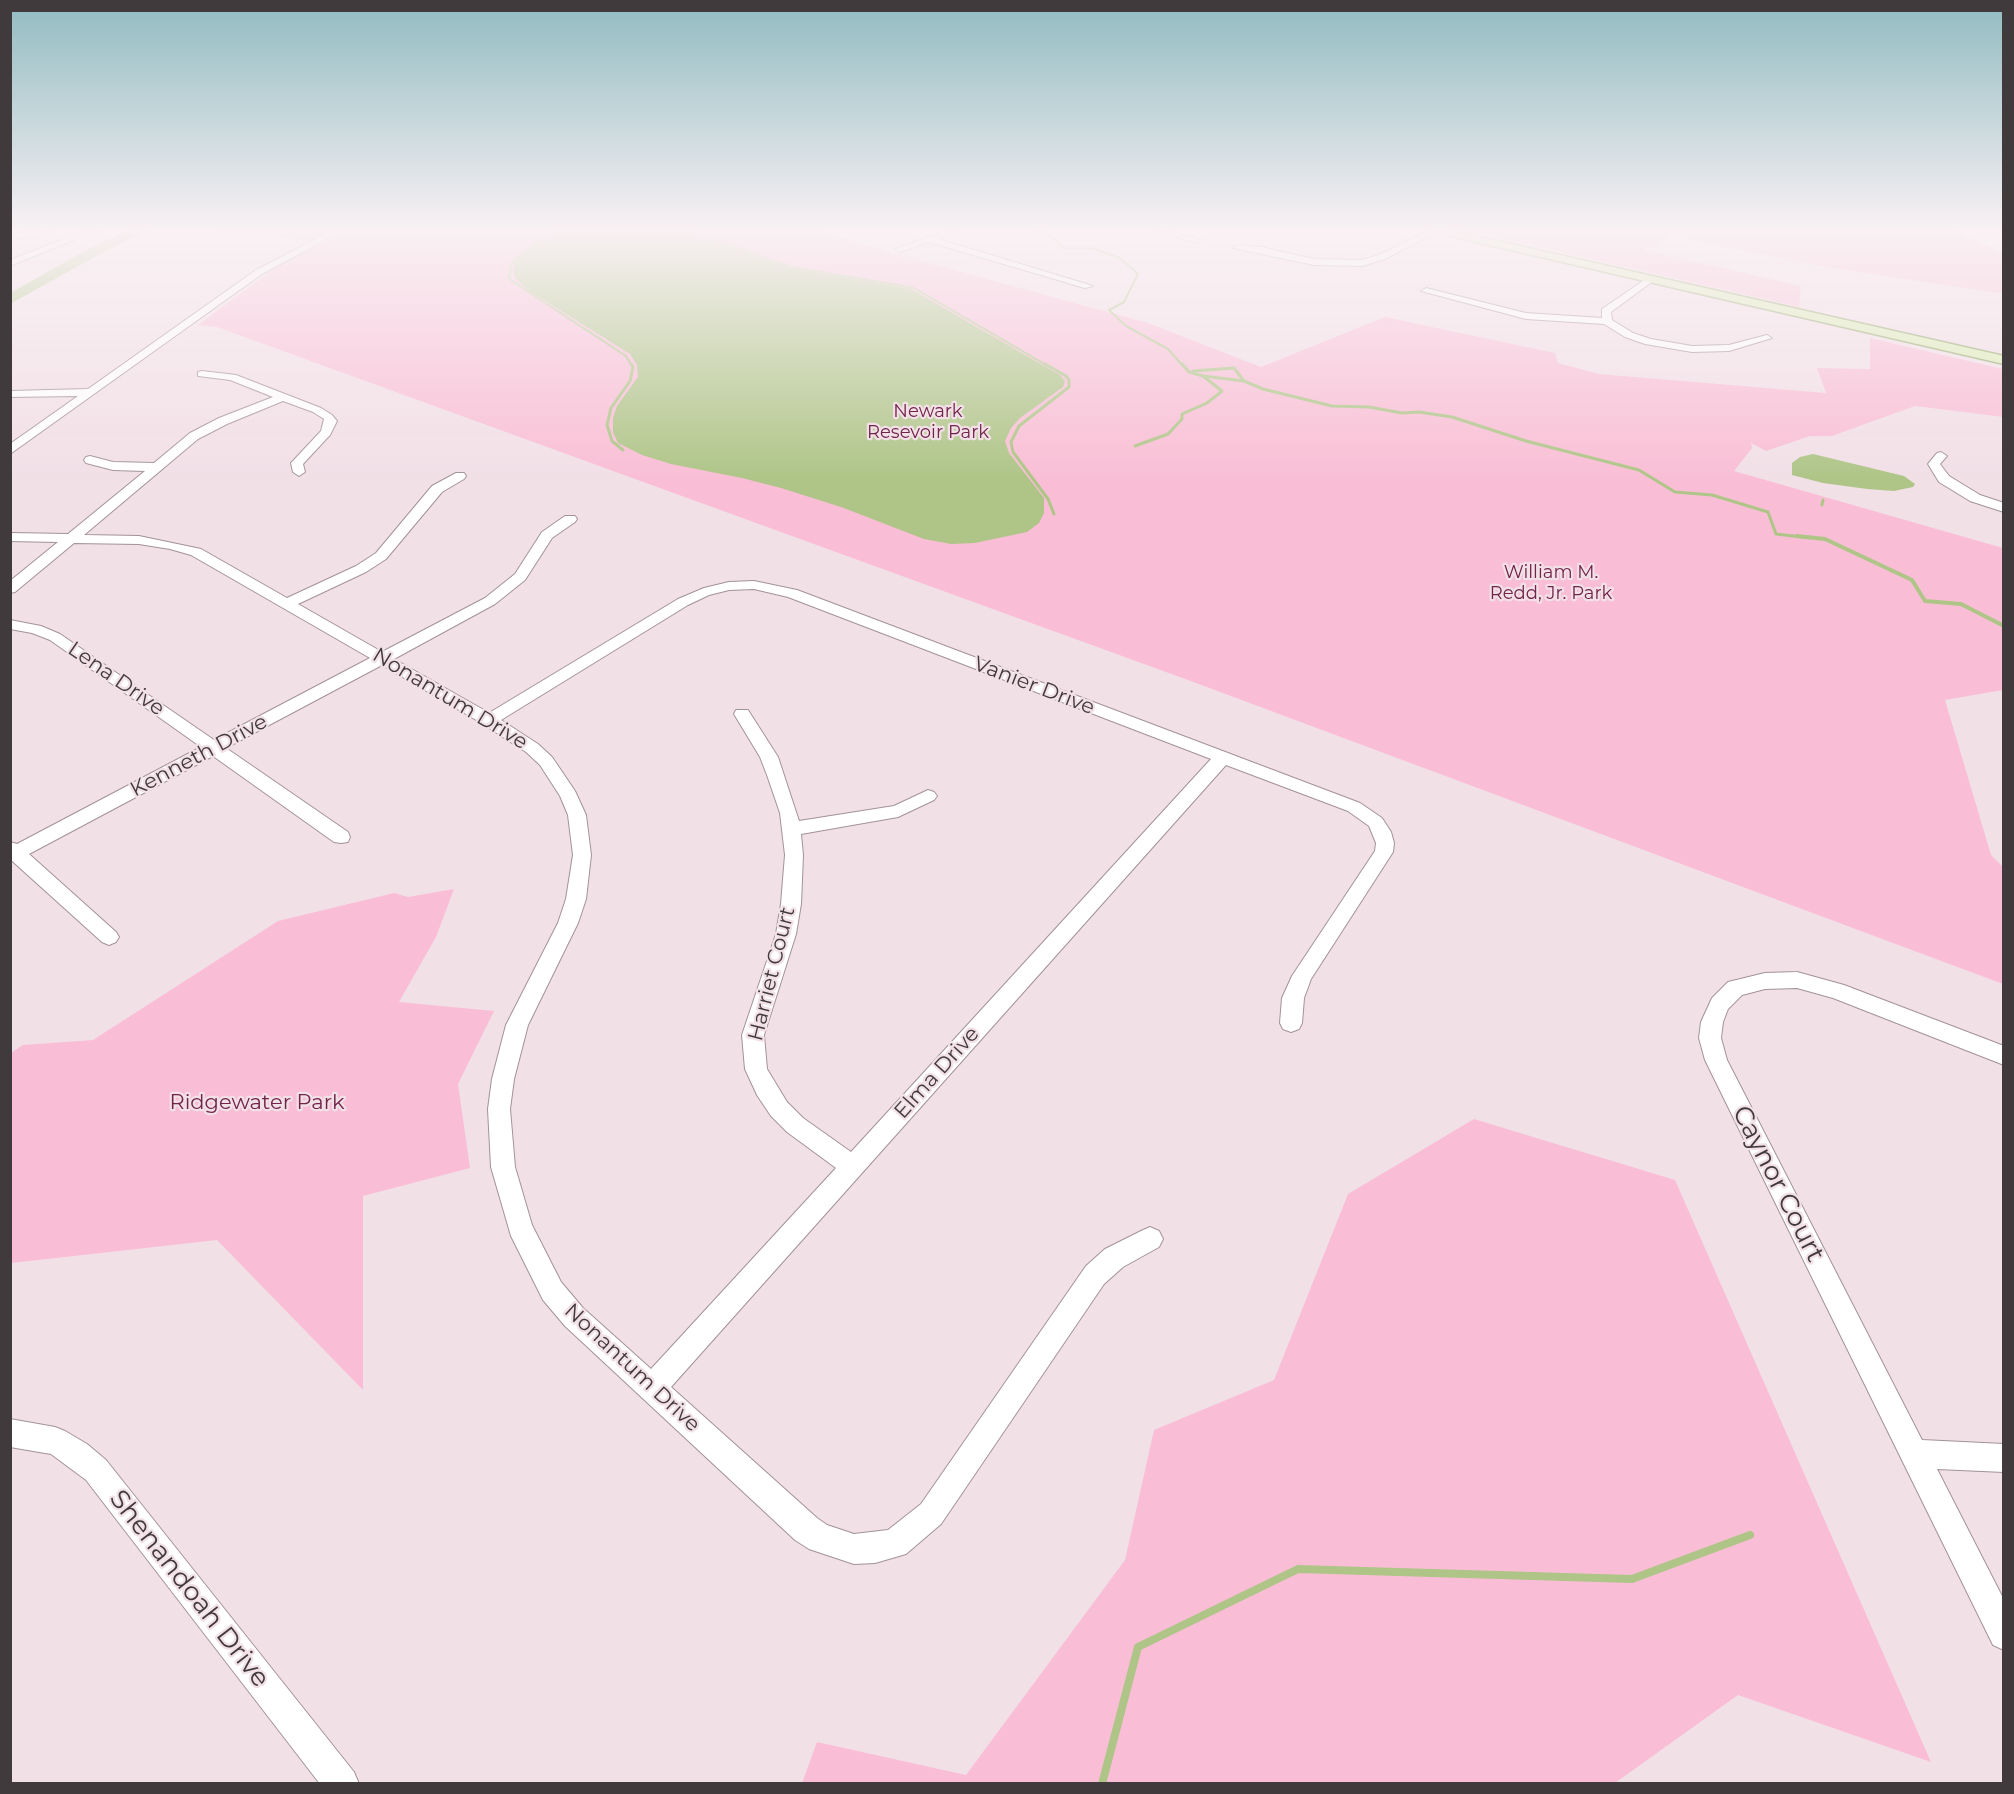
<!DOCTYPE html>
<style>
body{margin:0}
#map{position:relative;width:2014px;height:1794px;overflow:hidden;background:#f2e0e7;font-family:Montserrat,sans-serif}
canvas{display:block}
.frame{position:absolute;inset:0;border:12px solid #413a3c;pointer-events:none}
</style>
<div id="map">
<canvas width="2014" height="1794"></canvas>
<div class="frame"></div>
</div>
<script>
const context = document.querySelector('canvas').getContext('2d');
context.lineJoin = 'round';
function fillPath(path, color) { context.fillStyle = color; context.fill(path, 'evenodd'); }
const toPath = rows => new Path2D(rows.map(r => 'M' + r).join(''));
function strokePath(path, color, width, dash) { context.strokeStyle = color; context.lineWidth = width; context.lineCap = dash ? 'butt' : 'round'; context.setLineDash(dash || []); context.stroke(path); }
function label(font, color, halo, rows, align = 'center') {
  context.font = font + ' Montserrat,sans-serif'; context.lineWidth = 4.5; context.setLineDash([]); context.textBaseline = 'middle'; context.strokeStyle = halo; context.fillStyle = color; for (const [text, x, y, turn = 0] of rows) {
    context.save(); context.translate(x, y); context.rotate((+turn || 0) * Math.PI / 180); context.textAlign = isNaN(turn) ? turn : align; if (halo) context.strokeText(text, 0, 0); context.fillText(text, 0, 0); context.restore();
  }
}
fillPath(toPath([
 [191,228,337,228,311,241],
 [352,228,812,228,892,253,1148,323,1261,367,1385,317,1555,353,1558,363,1599,374,1826,393,1817,368,1870,369,1870,338,2003,369,2003,417,1915,406,1832,436,1810,436,1766,451,1751,443,1752,448,1734,471,2003,548,2003,690,1945,700,1991,855,2003,867,2003,984,1188,680,217,327,198,325,279,265],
 [1456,228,1949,228,2003,253,2003,290,1999,293,1825,267,1672,236,1644,250,1801,286,1799,307],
 [454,889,436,937,399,1002,494,1011,458,1084,470,1168,363,1196,363,1390,217,1240,11,1263,11,1053,23,1045,93,1040,278,921,394,893,408,897],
 [1474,1119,1675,1180,1931,1762,1738,1695,1615,1783,802,1783,817,1742,966,1775,1125,1560,1154,1430,1274,1380,1348,1194]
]), '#f9bed5');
fillPath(toPath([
 [568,228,662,228,710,239,789,268,911,289,1060,375,1065,381,1063,387,1020,418,1011,428,1005,441,1009,453,1044,498,1044,513,1039,523,1027,532,975,543,951,544,924,539,841,507,781,488,742,478,671,464,642,455,618,443,613,432,613,418,617,406,638,377,637,365,630,354,528,290,514,277,514,265,519,257,529,247],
 [1813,454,1904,476,1915,484,1913,487,1894,491,1867,489,1823,483,1792,475,1792,463,1800,457]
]), '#aec587');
strokePath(toPath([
 [671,228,700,234,791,267,914,288,1048,366],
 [1034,228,1051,236,1064,248,1092,248,1120,258,1138,274,1124,302,1109,310,1126,326,1168,349,1183,366],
 [532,244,564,228],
 [522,252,511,265,509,277,512,281,626,356,632,366]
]), '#aec587', 2);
strokePath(toPath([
 [1045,364,1066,376,1069,380,1069,387,1019,426,1011,442,1013,452,1048,499,1054,514],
 [1182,364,1189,372,1203,376,1244,381,1263,389,1332,406,1369,407,1402,413,1419,412,1452,417,1526,441,1639,470,1675,492,1712,495,1768,512,1776,534,1811,538],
 [1193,371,1234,368,1244,381],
 [1135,446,1168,434,1182,419,1182,414,1207,403,1222,391,1203,376],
 [623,450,612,441,607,425,611,408,630,381,633,367,631,364],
 [1822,505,1823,500]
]), '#aec587', 3);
strokePath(toPath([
 [1797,536,1825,539,1912,580,1925,601,1961,604,2004,626]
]), '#aec587', 4);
strokePath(toPath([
 [1102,1784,1138,1647,1298,1569,1632,1579,1750,1535]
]), '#aec587', 8);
fillPath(toPath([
 [135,228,153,228,102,253,10,304,10,293,92,247,135,228]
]), '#aec587');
const minor = toPath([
 [47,228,58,228,41,237,10,239,10,233,39,231,47,228],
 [92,228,103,228,10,266,10,260,92,228],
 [337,228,347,228,262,274,10,454,10,444,78,396,10,397,10,391,88,389,256,270,337,228],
 [955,228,967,228,938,239,1093,286,1085,288,929,242,900,252,895,249,955,228],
 [1150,228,1163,228,1200,240,1196,243,1150,228],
 [1433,228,1440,230,1385,259,1362,266,1314,265,1233,248,1237,245,1261,247,1314,259,1361,260,1379,255,1433,228],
 [1650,276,1653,277,1653,281,1611,312,1612,320,1633,333,1651,339,1692,346,1729,345,1767,335,1772,338,1729,351,1692,352,1645,344,1625,337,1604,324,1526,319,1421,291,1426,288,1526,313,1602,318,1602,309,1650,276],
 [202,371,236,375,321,408,332,415,337,421,330,435,303,464,305,472,299,476,293,472,291,463,321,431,324,419,313,412,283,401,227,424,198,439,84,535,139,536,201,549,287,598,356,566,376,553,432,486,456,473,464,473,466,476,464,479,442,492,386,559,366,572,298,604,382,652,485,598,515,574,542,532,565,516,575,516,577,519,575,522,552,538,525,580,495,604,394,659,489,713,678,599,704,588,729,582,754,581,797,590,1360,803,1382,818,1391,832,1394,843,1393,852,1311,979,1304,998,1302,1023,1299,1029,1291,1032,1283,1029,1280,1023,1282,998,1292,976,1375,851,1376,843,1369,826,1348,811,1226,765,671,1387,817,1518,827,1525,854,1534,888,1530,921,1504,1086,1266,1105,1249,1141,1231,1150,1227,1159,1231,1163,1239,1159,1247,1123,1267,1104,1284,941,1524,906,1554,875,1563,854,1564,809,1549,795,1540,565,1326,543,1300,511,1236,491,1167,488,1109,492,1079,506,1025,558,923,566,899,573,855,568,815,560,796,540,765,526,752,483,724,382,665,226,748,348,832,350,837,348,842,341,843,334,842,213,756,29,854,116,932,119,937,116,942,109,945,102,942,10,859,10,842,17,844,201,747,50,640,32,633,10,629,10,620,41,626,60,634,214,740,370,658,191,555,170,549,139,544,74,543,15,592,10,593,10,581,58,542,10,541,10,533,68,534,145,471,113,470,86,463,84,460,86,457,90,456,113,462,154,463,190,433,219,418,273,397,230,380,198,376,198,372,202,371],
 [754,589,788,597,1211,759,851,1152,803,1118,787,1102,767,1069,764,1035,796,934,801,904,803,855,801,834,898,817,934,800,937,796,934,792,928,790,894,806,799,821,778,757,748,710,736,710,734,714,760,757,767,775,780,813,785,855,781,904,776,934,742,1035,745,1069,757,1095,771,1116,787,1132,836,1168,651,1369,583,1308,561,1282,532,1225,515,1167,510,1109,514,1079,528,1025,578,923,586,899,591,855,586,815,575,791,552,757,538,744,501,720,688,605,709,595,729,590,754,589],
 [1941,452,1947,456,1940,464,1949,476,1980,495,2004,503,2004,512,1970,501,1939,482,1928,464,1937,453,1941,452],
 [1797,972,1844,985,2004,1046,2004,1065,1833,998,1797,988,1765,989,1742,995,1728,1009,1723,1022,1721,1038,1727,1060,1922,1440,2004,1444,2004,1472,1937,1469,2004,1600,2004,1650,1993,1645,1705,1060,1699,1038,1701,1022,1712,998,1728,982,1765,973,1797,972],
 [10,1419,55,1427,65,1431,87,1444,106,1460,354,1772,359,1784,320,1784,86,1480,51,1454,10,1447,10,1419]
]);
const major = toPath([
 [1423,228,1441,228,2004,356,2004,364,1428,231,1423,228]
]);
strokePath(minor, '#a39298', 2);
strokePath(major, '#94a869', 3);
fillPath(minor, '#fff');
fillPath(major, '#daefb3');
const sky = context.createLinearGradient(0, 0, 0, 479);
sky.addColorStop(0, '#91bbc1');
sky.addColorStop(0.48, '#f9f1f4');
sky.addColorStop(1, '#f9f1f400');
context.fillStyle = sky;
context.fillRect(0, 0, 2014, 479);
label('18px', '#72234a', '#f2e0e7', [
 ["Newark",928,412],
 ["Resevoir Park",928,433],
 ["William M.",1551,573],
 ["Redd, Jr. Park",1551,594]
]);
label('21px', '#413a3c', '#f2e0e7', [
 ["Lena Drive",116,679,35],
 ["Vanier Drive",1034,686,21],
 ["Nonantum Drive",450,699,31],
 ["Kenneth Drive",199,756,-28],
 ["Harriet Court",772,974,-76],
 ["Elma Drive",937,1073,-48],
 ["Nonantum Drive",632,1368,43]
]);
label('21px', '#72234a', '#f2e0e7', [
 ["Ridgewater Park",257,1103]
]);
label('26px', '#413a3c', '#f2e0e7', [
 ["Caynor Court",1778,1184,63],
 ["Shenandoah Drive",189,1589,52]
]);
</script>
